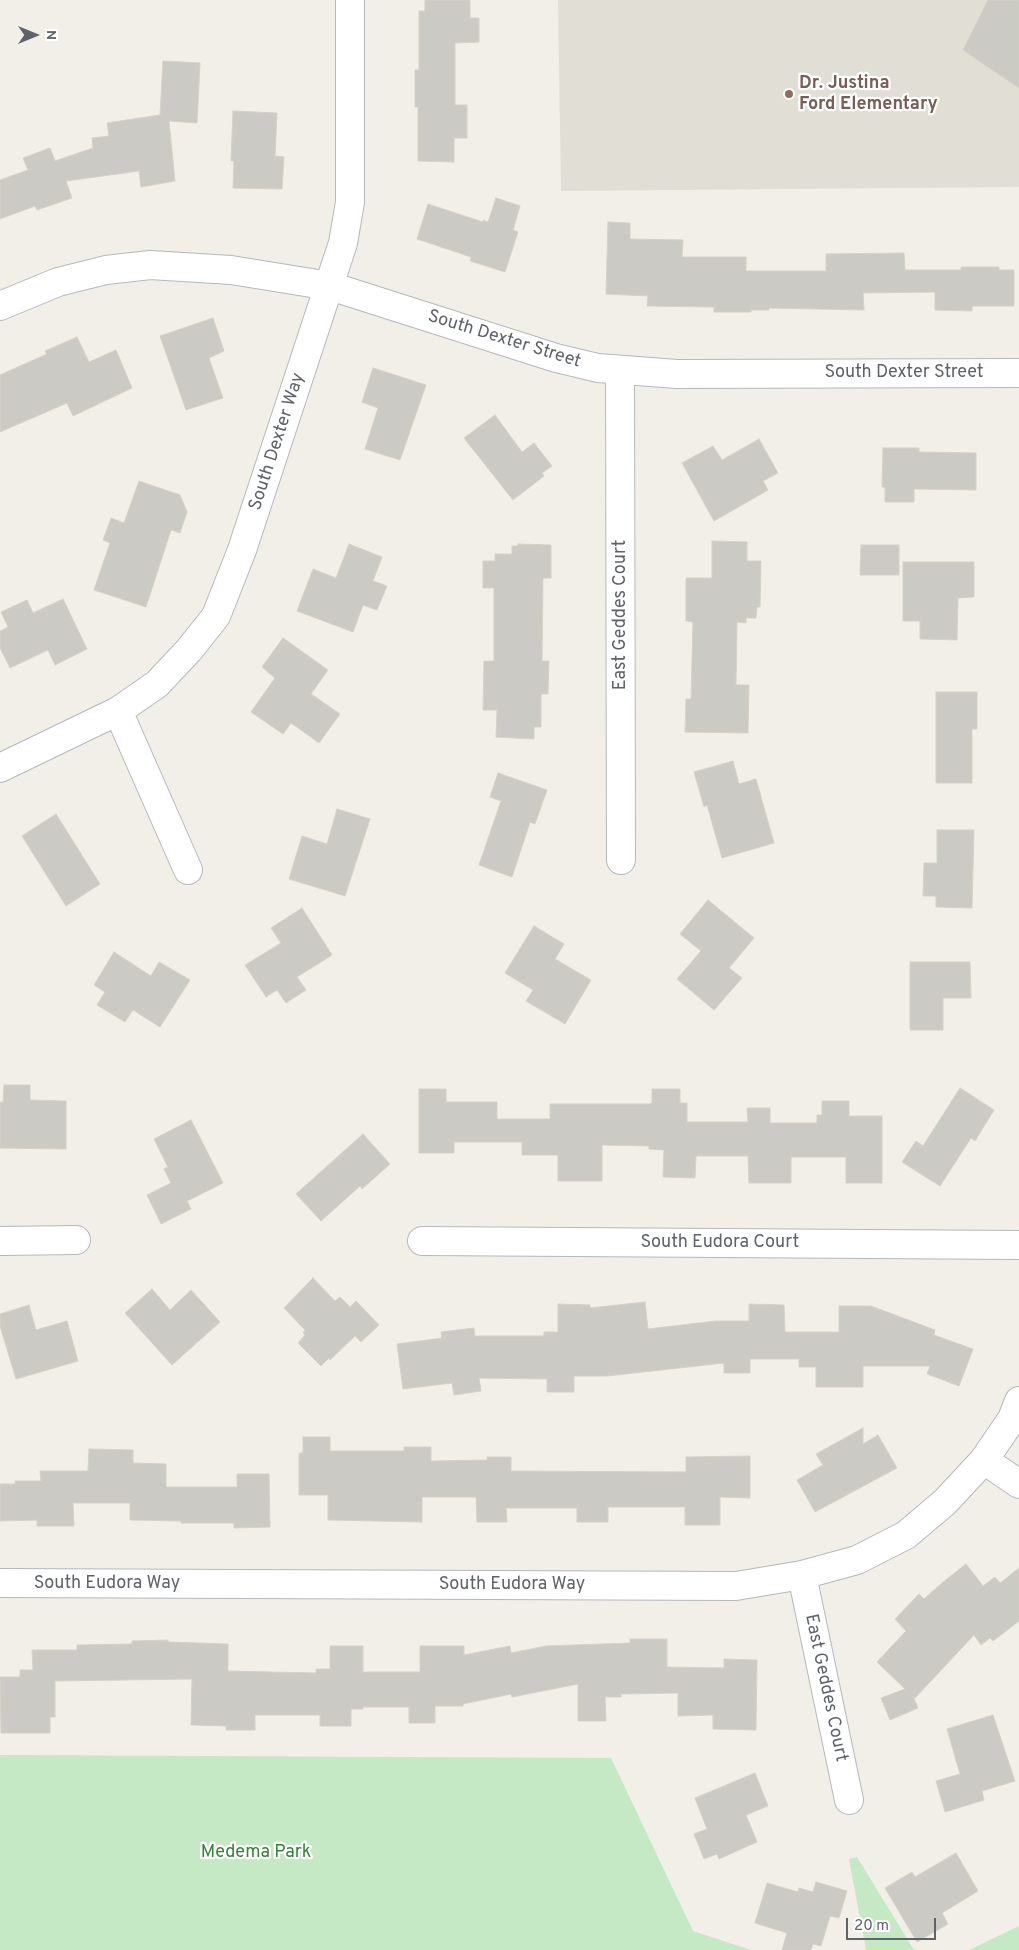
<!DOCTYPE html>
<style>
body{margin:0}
#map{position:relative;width:1019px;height:1950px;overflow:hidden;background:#f1efe8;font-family:Overpass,sans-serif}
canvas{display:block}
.north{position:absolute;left:10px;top:10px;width:50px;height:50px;-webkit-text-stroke:4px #fff;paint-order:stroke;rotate:90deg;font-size:14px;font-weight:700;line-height:20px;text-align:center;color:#5f6368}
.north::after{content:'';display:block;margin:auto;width:18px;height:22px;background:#5f6368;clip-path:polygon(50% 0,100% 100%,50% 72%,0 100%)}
.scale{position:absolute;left:846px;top:1918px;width:90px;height:22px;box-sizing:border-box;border:2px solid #5f6368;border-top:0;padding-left:6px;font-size:15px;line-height:18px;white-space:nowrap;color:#5f6368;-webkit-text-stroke:4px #fff;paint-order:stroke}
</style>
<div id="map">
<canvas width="1019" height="1950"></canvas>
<div class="north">N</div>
<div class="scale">20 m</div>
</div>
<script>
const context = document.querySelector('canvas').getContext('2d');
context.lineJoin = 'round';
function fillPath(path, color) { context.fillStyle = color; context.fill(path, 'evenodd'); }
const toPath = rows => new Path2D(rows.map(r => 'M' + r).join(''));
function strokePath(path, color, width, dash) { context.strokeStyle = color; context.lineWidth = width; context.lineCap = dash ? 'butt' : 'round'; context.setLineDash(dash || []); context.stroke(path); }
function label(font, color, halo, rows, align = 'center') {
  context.font = font + ' Overpass,sans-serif'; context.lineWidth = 4.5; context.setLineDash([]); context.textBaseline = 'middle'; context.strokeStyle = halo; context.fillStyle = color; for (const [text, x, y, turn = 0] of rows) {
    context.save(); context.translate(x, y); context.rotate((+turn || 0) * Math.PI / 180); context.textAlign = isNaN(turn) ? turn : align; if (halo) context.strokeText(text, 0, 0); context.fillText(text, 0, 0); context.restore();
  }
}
fillPath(toPath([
 [558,0,1019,0,1019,187,561,191]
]), '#e1ded6');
fillPath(toPath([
 [0,1755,611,1758,693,1931,751,1950,0,1950],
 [857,1857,914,1950,866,1950,849,1859],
 [1019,1925,1019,1950,969,1950,1019,1926]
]), '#c5e8c5');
const building = toPath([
 [425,0,470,0,470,18,479,18,479,42,455,43,455,105,467,105,467,138,454,138,454,162,418,161,418,107,415,107,415,70,419,70,419,11,425,11,425,0],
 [988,0,1019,0,1019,88,963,50,988,0],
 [163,61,200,63,197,123,169,121,175,181,141,187,139,171,66,181,72,198,37,210,35,206,0,219,0,180,28,170,23,158,50,148,55,161,93,148,92,138,109,136,107,123,160,115,163,61],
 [233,111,277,113,275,156,284,157,282,189,233,188,234,161,231,161,233,111],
 [496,198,520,206,513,230,518,232,505,272,470,261,471,257,417,239,428,204,483,222,483,220,488,222,496,198],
 [608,222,630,223,630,239,683,240,682,257,746,257,746,271,826,271,826,254,904,253,905,270,961,270,961,267,999,267,999,270,1014,270,1014,306,972,306,972,311,935,310,935,292,863,293,864,310,769,308,769,310,751,310,751,312,714,312,714,307,647,306,648,296,606,294,608,222],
 [213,318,224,351,209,358,223,398,186,410,160,336,213,318],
 [77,337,89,362,116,350,132,388,73,416,67,403,0,432,0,375,47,354,45,351,77,337],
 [373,368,426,385,400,460,365,449,378,408,362,402,373,368],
 [495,415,522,452,534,443,552,466,542,473,544,476,513,500,464,438,495,415],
 [759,439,778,473,763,481,768,490,714,521,682,463,713,446,722,460,759,439],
 [883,448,919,448,919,452,976,453,976,490,914,489,914,502,885,502,885,487,882,487,883,448],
 [139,481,180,495,187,512,180,533,171,530,146,607,94,590,110,543,103,540,111,518,124,523,139,481],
 [712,541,747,542,747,561,761,561,760,607,757,607,756,618,746,618,746,623,737,622,736,685,749,685,748,733,685,732,686,699,691,699,693,622,686,621,686,578,712,578,712,541],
 [349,544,382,557,373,581,387,586,377,610,363,605,353,632,297,611,313,569,336,578,349,544],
 [518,544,551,545,551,578,543,578,542,661,549,661,548,694,541,694,541,727,534,727,534,739,496,737,497,710,483,710,484,661,494,661,494,588,483,588,483,561,495,561,495,554,512,554,512,546,518,546,518,544],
 [861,545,899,545,899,575,860,575,861,545],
 [903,562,974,562,974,597,958,598,957,640,920,639,920,621,903,621,903,562],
 [63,599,87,649,55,665,48,650,10,668,0,648,0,631,8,627,1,612,27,600,33,613,63,599],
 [283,638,328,670,311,694,340,714,319,743,291,723,283,734,251,712,275,678,262,667,283,638],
 [936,692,977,692,977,729,972,729,972,783,936,783,936,692],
 [733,761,739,784,756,779,774,843,722,858,707,805,704,807,694,772,733,761],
 [498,773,547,790,535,824,530,822,512,877,479,865,501,801,490,797,498,773],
 [337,809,370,819,345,896,289,879,302,836,327,844,337,809],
 [56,814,100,884,66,906,22,836,56,814],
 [937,830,974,830,972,908,936,907,936,896,923,896,924,863,937,863,937,830],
 [708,900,754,938,729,968,742,978,714,1010,677,979,701,951,680,934,708,900],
 [302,908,332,955,297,977,306,990,286,1003,277,990,266,997,245,965,281,943,271,928,302,908],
 [534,926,564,944,555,959,591,980,565,1024,526,1001,533,990,505,973,534,926],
 [114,952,151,976,159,962,190,980,160,1027,133,1010,125,1022,97,1005,105,992,94,985,114,952],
 [910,962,970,962,971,998,943,998,943,1030,910,1030,910,962],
 [4,1085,30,1085,30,1100,66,1101,66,1149,0,1148,0,1102,3,1103,4,1085],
 [960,1088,994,1110,975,1141,971,1138,940,1186,902,1162,916,1141,923,1146,960,1088],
 [419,1089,446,1089,446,1102,497,1102,497,1119,550,1119,550,1104,649,1104,652,1103,652,1089,680,1089,680,1103,687,1103,687,1122,748,1122,747,1108,770,1108,770,1123,817,1123,817,1115,822,1115,822,1101,849,1101,849,1116,882,1116,882,1183,846,1183,846,1157,791,1157,791,1183,749,1183,748,1156,696,1156,695,1178,663,1177,664,1150,649,1149,649,1146,602,1145,602,1181,558,1181,558,1155,522,1155,522,1142,454,1142,454,1153,419,1153,419,1089],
 [191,1120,223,1183,187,1201,191,1209,161,1224,147,1195,171,1183,164,1169,168,1167,154,1139,191,1120],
 [363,1134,390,1164,362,1189,360,1186,321,1221,296,1194,363,1134],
 [313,1278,335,1301,340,1297,350,1307,356,1301,379,1325,361,1342,355,1336,330,1360,329,1358,321,1366,298,1343,305,1335,303,1333,305,1330,284,1308,313,1278],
 [152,1289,170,1310,191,1290,220,1322,172,1365,125,1313,152,1289],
 [645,1302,648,1329,715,1321,749,1321,749,1304,784,1305,785,1332,839,1332,839,1306,871,1306,935,1330,934,1335,973,1349,959,1386,927,1374,930,1366,863,1366,863,1387,816,1387,816,1367,799,1367,799,1359,750,1359,750,1373,724,1373,724,1363,607,1376,574,1376,574,1392,547,1392,547,1379,479,1378,481,1391,454,1395,452,1383,403,1389,397,1344,442,1338,441,1332,474,1328,475,1336,544,1336,544,1332,558,1332,558,1304,590,1305,590,1308,645,1302],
 [29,1305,36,1330,67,1321,78,1361,16,1379,0,1326,0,1314,29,1305],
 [863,1428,863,1444,878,1435,897,1468,815,1512,797,1480,823,1465,816,1454,863,1428],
 [303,1437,330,1437,330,1451,404,1451,404,1447,431,1447,431,1461,487,1460,487,1457,511,1457,511,1471,686,1472,686,1457,750,1456,750,1498,720,1497,720,1525,685,1525,685,1507,608,1507,608,1522,577,1522,577,1508,506,1508,507,1522,477,1522,476,1497,422,1497,422,1522,328,1520,328,1495,299,1495,299,1453,303,1453,303,1437],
 [89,1449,133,1450,133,1463,166,1464,166,1487,237,1487,237,1474,269,1474,270,1527,234,1528,234,1523,181,1523,181,1521,130,1520,130,1503,73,1503,74,1526,37,1526,37,1520,0,1521,0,1484,15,1484,15,1481,41,1481,40,1471,88,1471,89,1449],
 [966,1564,983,1586,995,1577,1000,1583,1019,1568,1019,1621,993,1641,990,1638,981,1645,974,1635,915,1698,913,1696,918,1708,890,1720,881,1698,905,1689,877,1662,906,1631,895,1619,919,1594,924,1599,942,1583,966,1564],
 [630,1639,667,1639,667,1667,724,1668,724,1659,757,1660,756,1730,713,1729,713,1715,678,1716,678,1693,621,1694,621,1697,605,1697,606,1721,578,1721,578,1684,512,1697,511,1694,463,1704,463,1706,435,1706,435,1723,409,1723,409,1707,363,1707,363,1709,351,1709,351,1726,320,1726,320,1715,255,1715,255,1730,226,1730,226,1726,191,1725,192,1679,55,1681,55,1717,50,1717,50,1733,1,1733,0,1677,20,1677,20,1670,33,1670,32,1650,77,1650,77,1645,132,1644,132,1641,168,1640,168,1642,228,1644,228,1671,316,1673,316,1669,330,1669,330,1646,363,1646,363,1672,420,1672,420,1646,464,1646,464,1655,510,1646,511,1653,546,1646,630,1643,630,1639],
 [993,1715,1015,1781,982,1791,984,1800,945,1812,936,1781,960,1774,947,1729,993,1715],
 [755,1773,768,1806,746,1815,757,1842,719,1859,717,1854,704,1859,694,1834,707,1829,695,1798,755,1773],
 [956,1853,978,1891,942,1913,948,1924,917,1942,885,1888,912,1872,915,1877,956,1853],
 [816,1882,847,1891,839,1918,830,1916,821,1946,813,1944,811,1950,782,1950,787,1933,755,1923,767,1883,798,1892,799,1888,813,1892,816,1882]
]);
fillPath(building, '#cccac5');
strokePath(building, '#d6d1c6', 1);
const minor = toPath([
 [0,306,58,282,106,270,150,265,231,270,330,286,556,358,598,368,677,374,1019,373],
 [620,371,621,860],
 [118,711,188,870],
 [0,768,118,711,157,684,189,650,216,616,242,550,343,243,350,202,350,0],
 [0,1241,76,1240],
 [422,1241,1019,1245],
 [984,1460,1019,1484],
 [802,1575,849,1800],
 [0,1583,736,1586,802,1575,857,1560,906,1535,945,1502,984,1460,1012,1419,1019,1401]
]);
strokePath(minor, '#b5b8bc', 30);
strokePath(minor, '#fff', 28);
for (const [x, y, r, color] of [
 [789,94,5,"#8d6e63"]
]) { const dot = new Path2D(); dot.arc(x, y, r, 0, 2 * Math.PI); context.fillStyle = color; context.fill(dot); strokePath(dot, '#fff', 2); }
label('bold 18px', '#785e54', '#fff', [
 ["Dr. Justina",799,84],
 ["Ford Elementary",799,105]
], 'left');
label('18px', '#5f6368', '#fff', [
 ["South Dexter Street",504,340,17],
 ["South Dexter Street",904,373],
 ["South Dexter Way",278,442,-72],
 ["East Geddes Court",621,615,-90],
 ["South Eudora Court",720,1243],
 ["South Eudora Way",107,1584],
 ["South Eudora Way",512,1585],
 ["East Geddes Court",825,1688,78]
]);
label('18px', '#348238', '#fff', [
 ["Medema Park",256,1853]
]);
</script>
